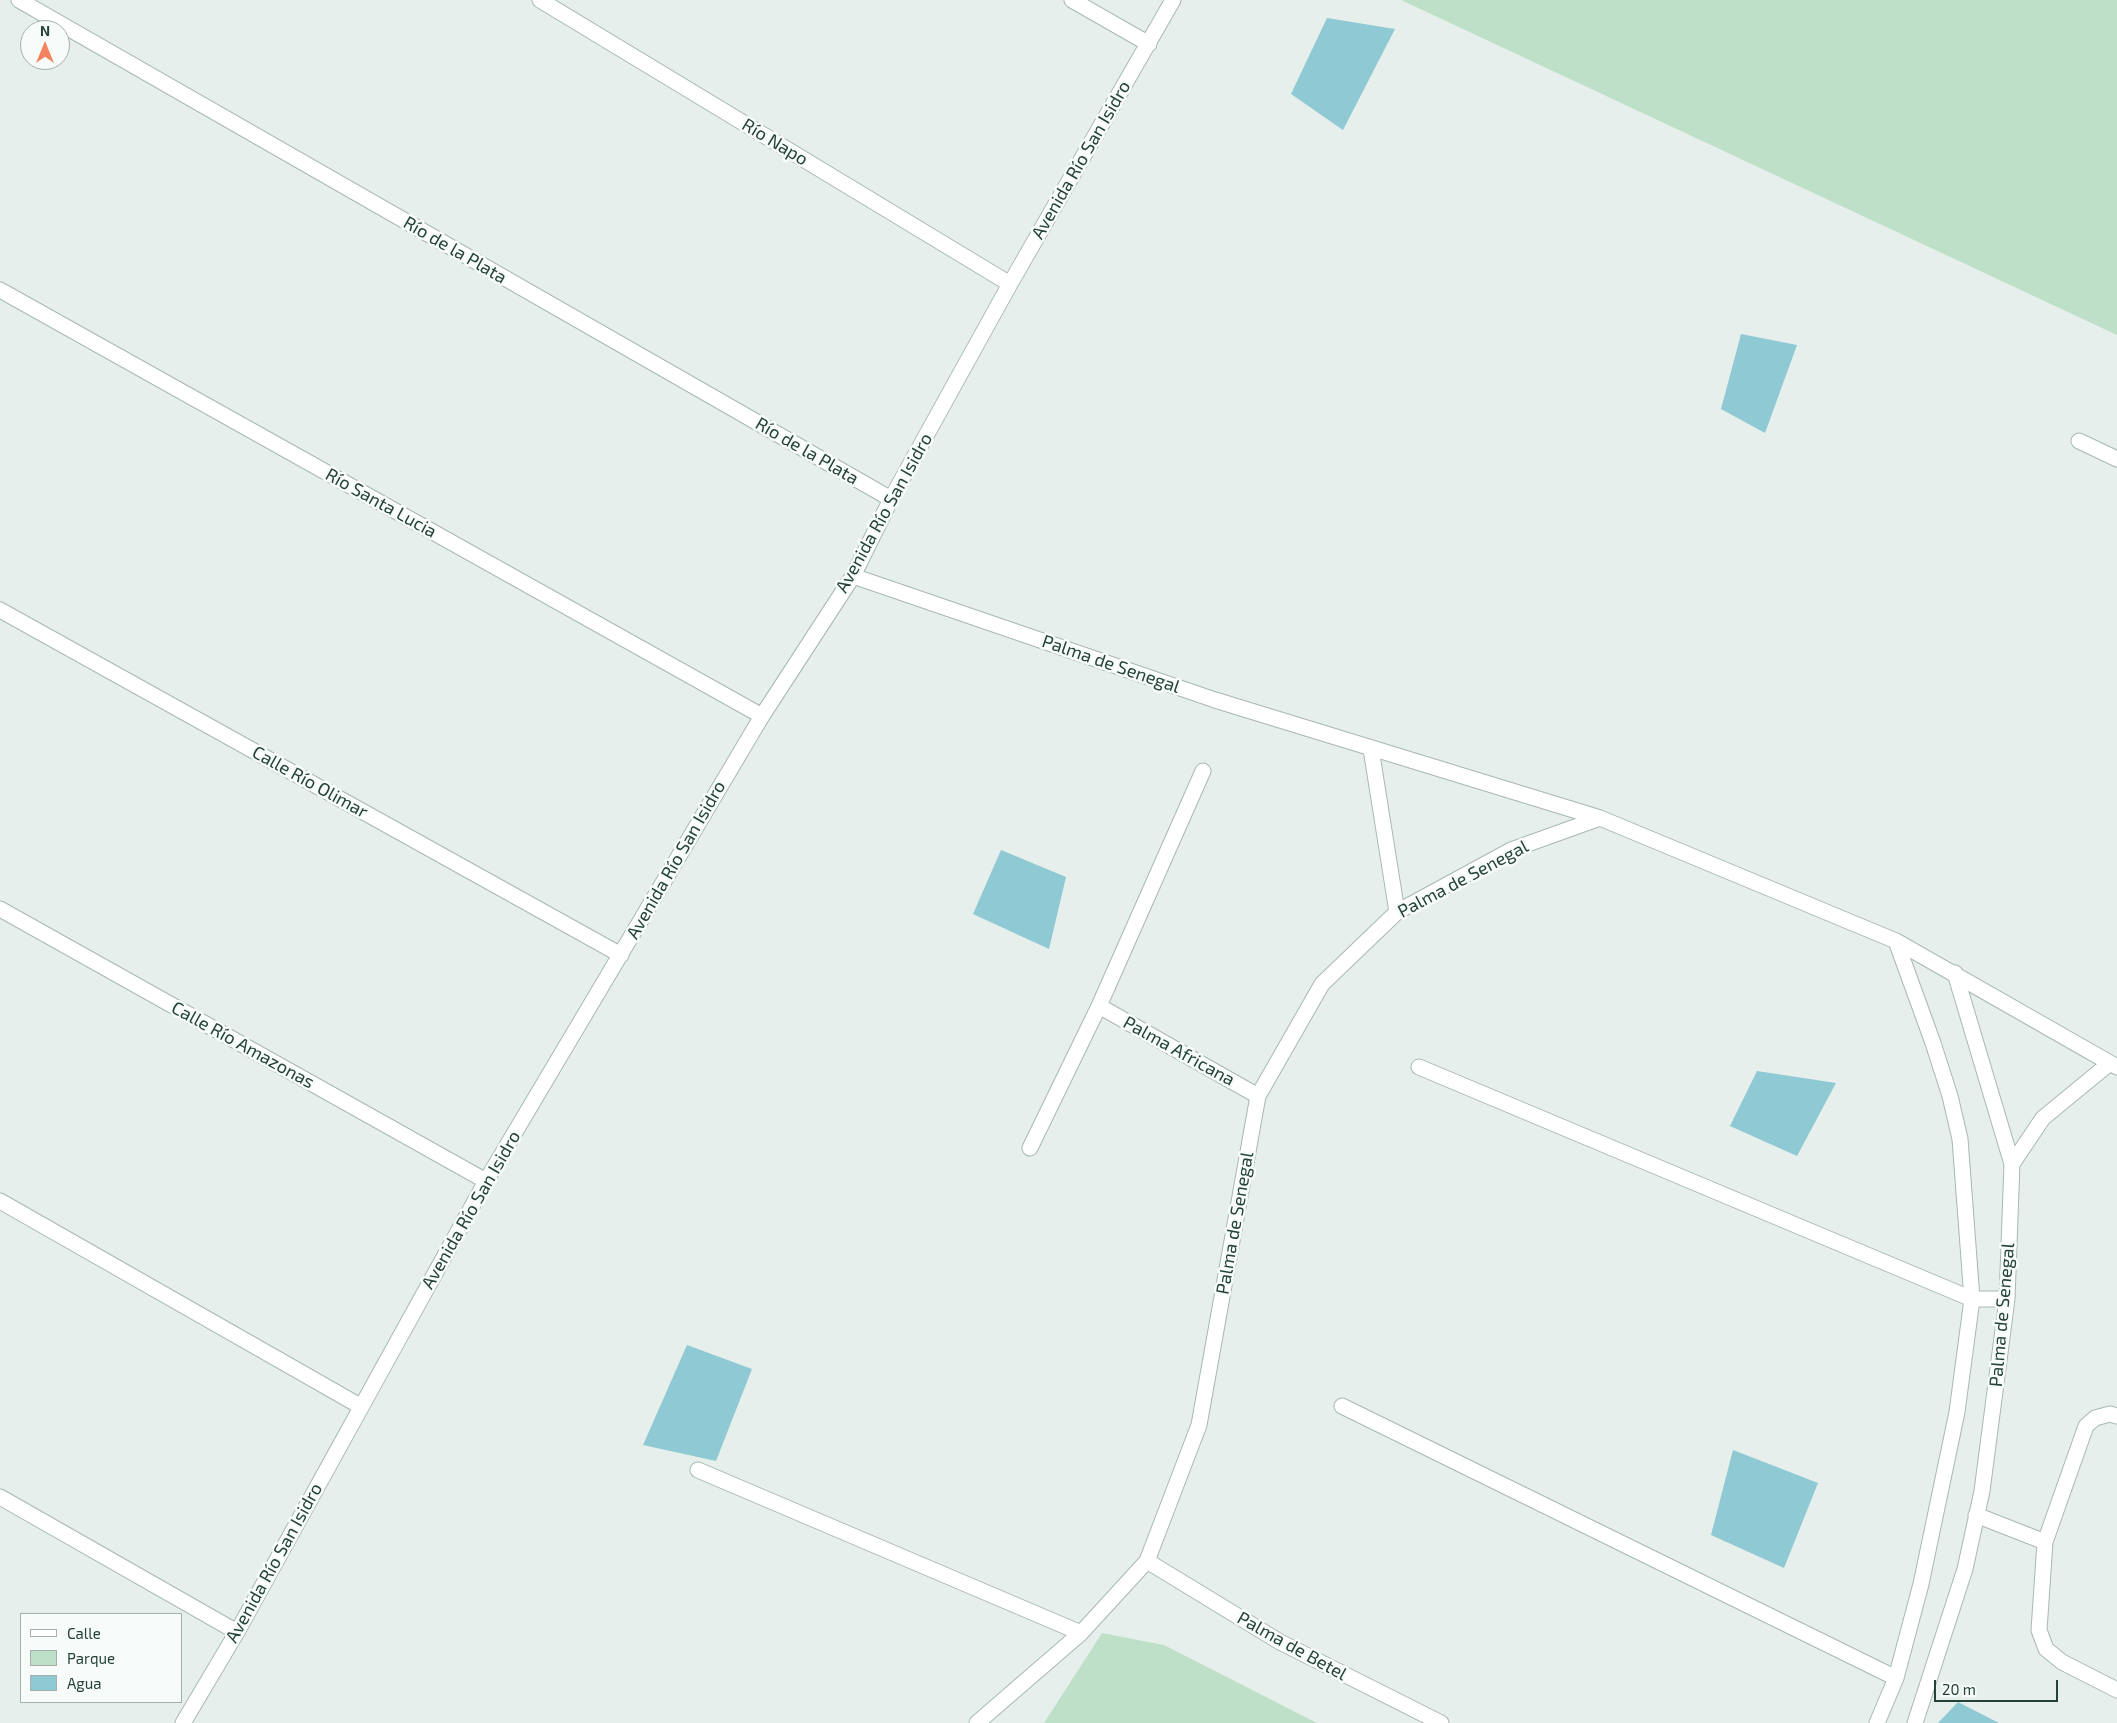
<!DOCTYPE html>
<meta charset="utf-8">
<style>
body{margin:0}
#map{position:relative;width:2117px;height:1723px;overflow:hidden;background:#e6efeb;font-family:"Exo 2",sans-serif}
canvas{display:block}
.legend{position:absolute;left:20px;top:1613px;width:162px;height:90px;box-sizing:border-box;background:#f7fbf9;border:1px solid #a3b1ad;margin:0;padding:6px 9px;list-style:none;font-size:15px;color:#24423a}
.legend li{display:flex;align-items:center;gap:10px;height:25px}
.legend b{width:25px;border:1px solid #a3b1ad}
.north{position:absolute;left:20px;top:20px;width:50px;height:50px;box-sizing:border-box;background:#f7fbf9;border:1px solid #a3b1ad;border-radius:50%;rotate:0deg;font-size:14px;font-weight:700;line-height:20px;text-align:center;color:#24423a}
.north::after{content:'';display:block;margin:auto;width:18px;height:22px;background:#f4845f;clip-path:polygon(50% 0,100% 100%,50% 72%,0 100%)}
.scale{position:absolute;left:1934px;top:1680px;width:124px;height:22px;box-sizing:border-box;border:2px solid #24423a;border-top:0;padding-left:6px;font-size:15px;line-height:18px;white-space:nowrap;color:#24423a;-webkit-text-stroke:4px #f7fbf9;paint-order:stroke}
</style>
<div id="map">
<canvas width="2117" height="1723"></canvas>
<ul class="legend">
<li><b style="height:6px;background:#fff"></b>Calle</li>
<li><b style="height:14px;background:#bfe0c8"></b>Parque</li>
<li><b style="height:14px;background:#8ec9d4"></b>Agua</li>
</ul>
<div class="north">N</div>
<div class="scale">20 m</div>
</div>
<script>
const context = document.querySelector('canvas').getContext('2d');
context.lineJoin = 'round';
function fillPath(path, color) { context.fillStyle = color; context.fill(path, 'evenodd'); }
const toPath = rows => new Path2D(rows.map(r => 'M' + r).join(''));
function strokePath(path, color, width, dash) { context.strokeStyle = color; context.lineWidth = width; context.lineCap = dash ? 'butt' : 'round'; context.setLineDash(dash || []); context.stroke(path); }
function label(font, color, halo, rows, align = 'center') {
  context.font = font + ' "Exo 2",sans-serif'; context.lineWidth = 5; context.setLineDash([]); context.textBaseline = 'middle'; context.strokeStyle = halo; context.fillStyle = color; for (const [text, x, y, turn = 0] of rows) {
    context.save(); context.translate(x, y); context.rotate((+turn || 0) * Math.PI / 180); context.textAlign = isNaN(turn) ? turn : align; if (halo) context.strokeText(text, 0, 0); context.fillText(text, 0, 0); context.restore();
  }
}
fillPath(toPath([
 [1401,0,2117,0,2117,335],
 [1102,1633,1164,1645,1317,1723,1044,1723]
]), '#bfe0c8');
fillPath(toPath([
 [1327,18,1395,29,1343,130,1291,94],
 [1741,334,1797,345,1765,433,1721,409],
 [1001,850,1066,877,1049,949,973,914],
 [1757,1071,1836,1083,1797,1156,1730,1126],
 [687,1345,752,1369,716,1461,643,1445],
 [1733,1450,1818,1483,1784,1568,1711,1535],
 [1958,1702,1999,1723,1938,1723]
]), '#8ec9d4');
const minor = toPath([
 [19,0,891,499],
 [540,0,1010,284],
 [1072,0,1149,44],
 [0,290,762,716],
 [2079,441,2117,459],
 [853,576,1215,700,1600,818,1896,941,2117,1067],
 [0,610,621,955],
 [1371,749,1397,912],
 [0,909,486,1181],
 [1099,1006,1258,1096],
 [1419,1067,1972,1299,2007,1299],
 [1030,1148,1099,1006,1203,771],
 [2012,1164,2043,1118,2110,1063],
 [0,1201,360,1406],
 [1342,1406,1896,1678],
 [2117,1416,2110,1414,2095,1418,2086,1426,2045,1542,2039,1630,2046,1649,2062,1662,2117,1690],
 [698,1470,1081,1633],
 [0,1497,237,1632],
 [1976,1515,2045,1542],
 [1147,1561,1280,1642,1441,1723],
 [183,1723,237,1632,486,1181,762,716,853,576,891,499,1010,284,1173,0],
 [977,1723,1081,1633,1147,1561,1199,1425,1258,1096,1322,984,1397,912,1511,850,1600,818],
 [1877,1723,1896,1678,1921,1584,1957,1412,1972,1299,1960,1139,1950,1096,1933,1043,1896,941],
 [1915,1723,1965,1569,1982,1491,2007,1299,2012,1164,1955,973]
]);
strokePath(minor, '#a8b8b2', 17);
strokePath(minor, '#fff', 15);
label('18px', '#24423a', '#f7fbf9', [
 ["Río Napo",775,142,31],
 ["Avenida Río San Isidro",1081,160,-60],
 ["Río de la Plata",455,250,30],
 ["Río de la Plata",807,451,30],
 ["Río Santa Lucia",381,503,29],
 ["Avenida Río San Isidro",884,513,-61],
 ["Palma de Senegal",1111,664,19],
 ["Calle Río Olimar",310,782,29],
 ["Avenida Río San Isidro",676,860,-60],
 ["Palma de Senegal",1463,879,-28],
 ["Calle Río Amazonas",243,1045,29],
 ["Palma Africana",1179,1051,29],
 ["Avenida Río San Isidro",471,1210,-60],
 ["Palma de Senegal",1235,1223,-80],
 ["Palma de Senegal",2002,1315,-85],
 ["Avenida Río San Isidro",274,1563,-61],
 ["Palma de Betel",1292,1646,29]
]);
</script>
